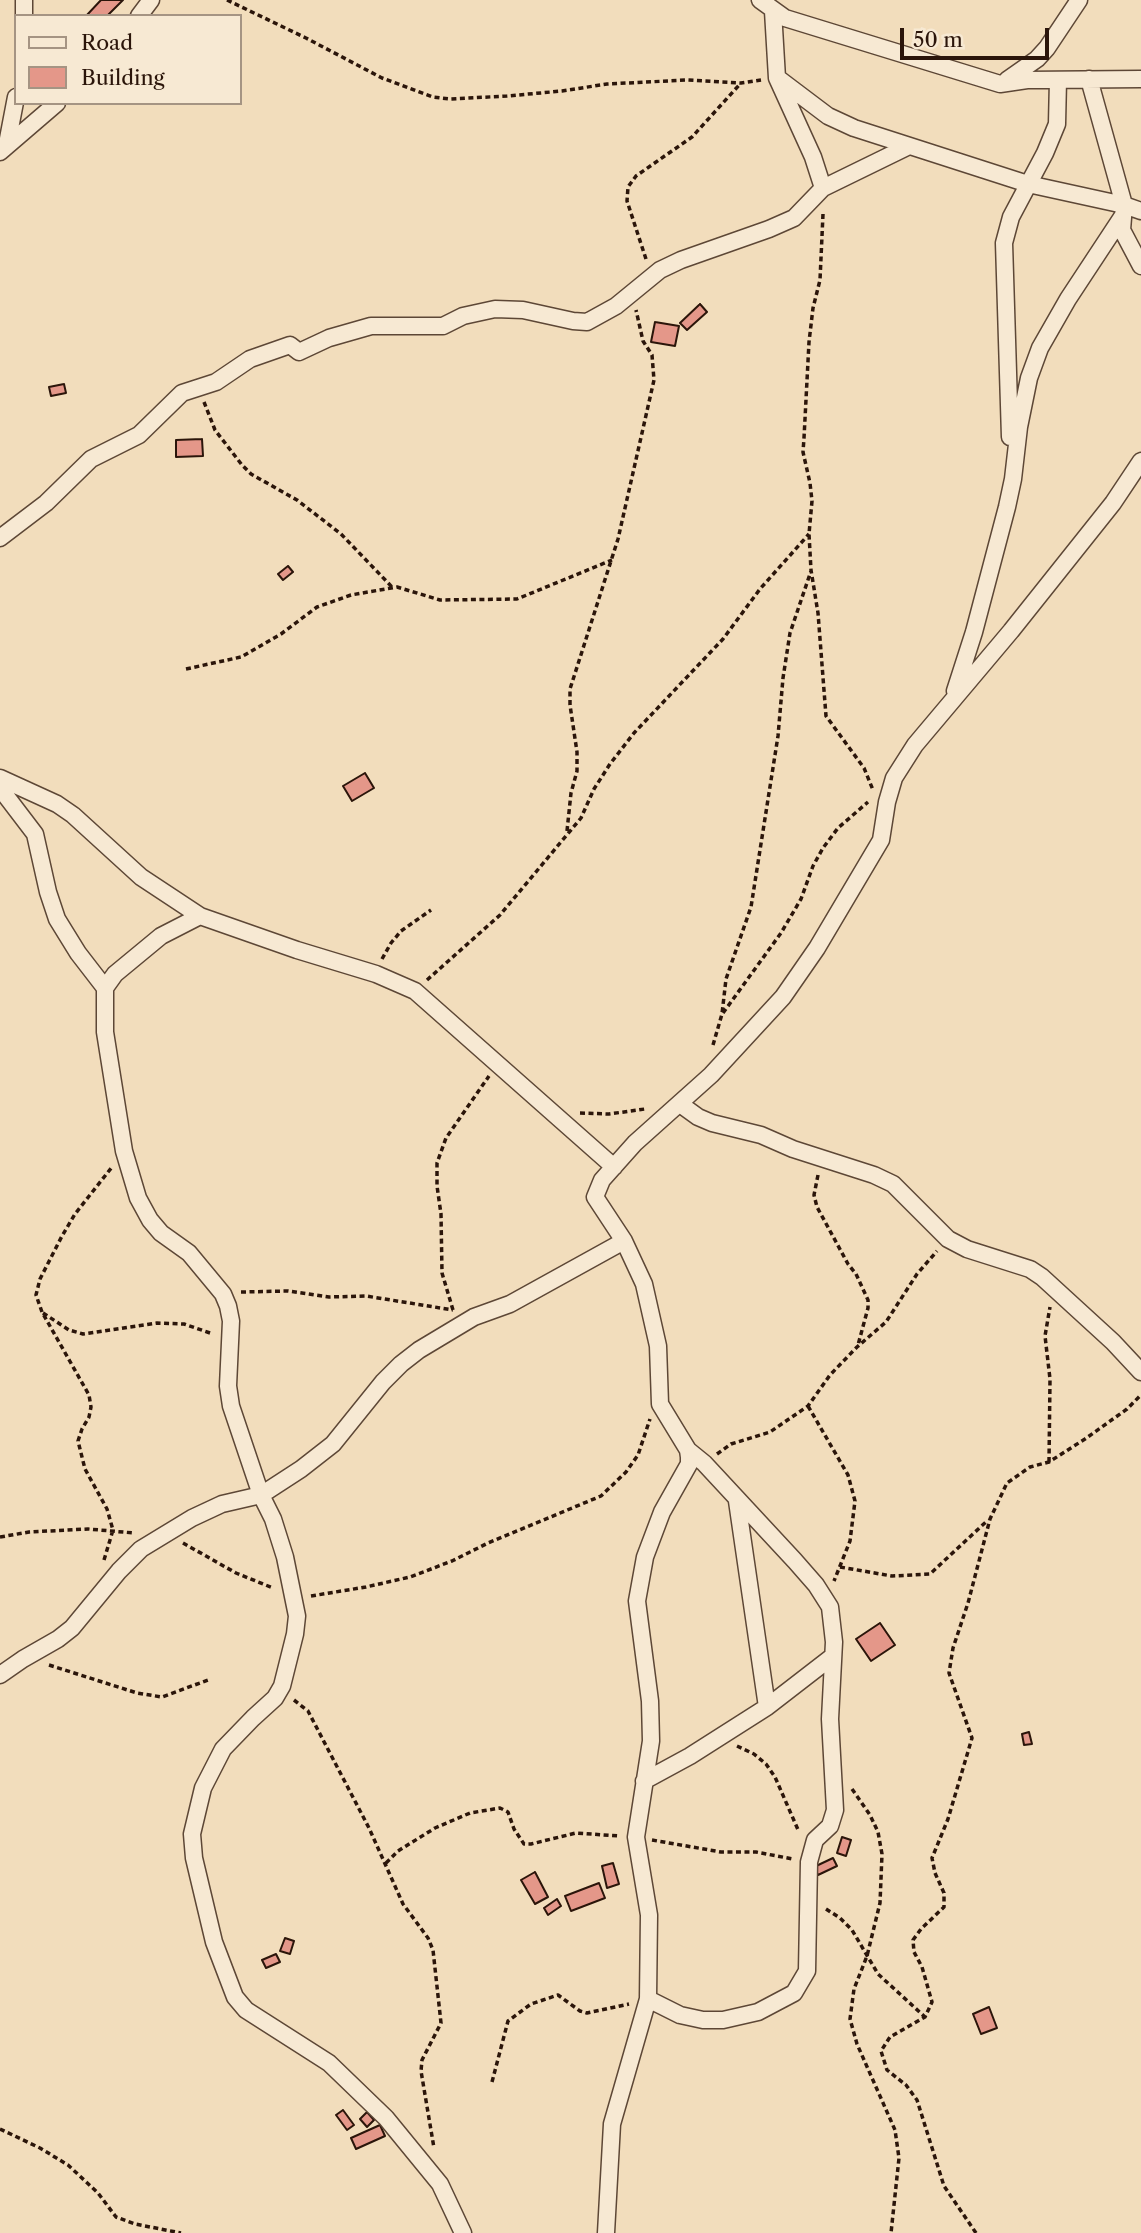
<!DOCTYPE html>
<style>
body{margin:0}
#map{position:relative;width:1141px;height:2233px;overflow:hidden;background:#f2ddbc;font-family:"Libre Caslon Text",serif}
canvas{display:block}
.legend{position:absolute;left:14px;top:14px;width:228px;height:91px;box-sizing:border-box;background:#f7e9d3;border:2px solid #a59483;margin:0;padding:9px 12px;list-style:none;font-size:21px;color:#2b150a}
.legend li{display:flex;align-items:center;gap:14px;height:35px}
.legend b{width:35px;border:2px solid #a59483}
.scale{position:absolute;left:900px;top:28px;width:149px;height:32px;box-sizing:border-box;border:4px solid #2b150a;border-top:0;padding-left:9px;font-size:21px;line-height:24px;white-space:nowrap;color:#2b150a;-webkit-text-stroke:5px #f7e9d3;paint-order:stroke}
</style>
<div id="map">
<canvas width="1141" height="2233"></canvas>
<ul class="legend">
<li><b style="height:9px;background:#f7e9d3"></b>Road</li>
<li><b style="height:19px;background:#e49789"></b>Building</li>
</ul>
<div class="scale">50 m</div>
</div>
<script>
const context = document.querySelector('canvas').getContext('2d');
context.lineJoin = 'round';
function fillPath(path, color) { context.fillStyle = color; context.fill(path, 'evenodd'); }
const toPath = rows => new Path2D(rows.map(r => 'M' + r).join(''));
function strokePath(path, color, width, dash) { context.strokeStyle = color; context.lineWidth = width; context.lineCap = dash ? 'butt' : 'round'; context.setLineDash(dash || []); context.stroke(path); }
const building = toPath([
 [101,0,123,0,107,16,86,16,101,0],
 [700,304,707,312,687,330,680,323,700,304],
 [655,322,679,326,675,346,651,342,655,322],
 [64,384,66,393,51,396,49,387,64,384],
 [202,439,203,456,176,457,176,440,202,439],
 [288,566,293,572,283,580,278,574,288,566],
 [365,773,374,788,352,801,343,786,365,773],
 [880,1623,895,1645,871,1661,856,1639,880,1623],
 [1029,1732,1032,1744,1024,1745,1022,1734,1029,1732],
 [842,1837,851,1840,846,1856,837,1853,842,1837],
 [833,1858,837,1866,818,1875,814,1867,833,1858],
 [613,1863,619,1884,607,1888,602,1866,613,1863],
 [535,1872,548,1897,535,1904,521,1880,535,1872],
 [599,1883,605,1898,571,1911,565,1896,599,1883],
 [557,1899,561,1906,548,1915,544,1908,557,1899],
 [285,1938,294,1941,290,1954,280,1951,285,1938],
 [276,1954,280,1962,266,1968,262,1960,276,1954],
 [989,2007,997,2028,981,2034,973,2014,989,2007],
 [343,2110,354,2125,347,2130,336,2115,343,2110],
 [367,2112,374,2120,367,2127,360,2119,367,2112],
 [380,2125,385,2136,356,2149,351,2138,380,2125]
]);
fillPath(building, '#e49789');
strokePath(building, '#2b150a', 2);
const street = toPath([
 [760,0,785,18,1000,84,1027,80,1141,79],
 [24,16,24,0],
 [139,16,151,0],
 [779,79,828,116,854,128,1028,184,1124,205,1141,211],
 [1089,79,1124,205,1122,230,1141,266],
 [1007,80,1037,59,1047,48,1079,0],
 [7,144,16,97],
 [0,152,57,103],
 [823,188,909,146],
 [1010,437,1004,243,1011,217,1045,153,1057,124,1058,80],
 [0,538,46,503,91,459,139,435,182,393,216,382,250,359,290,345,299,352,329,338,371,326,443,326,463,316,495,309,523,310,573,321,587,322,616,306,660,270,681,260,769,229,794,218,823,188,813,157,777,78,773,11],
 [955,691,974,632,1007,507,1013,479,1019,427,1029,378,1040,348,1068,299,1122,217],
 [0,778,57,804,73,815,141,877,200,916,297,950,376,974,415,991,614,1167],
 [0,788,35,834,48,892,57,919,78,953,105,988],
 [200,916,161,936,115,974,105,988,105,1032,124,1151,138,1198,150,1220,161,1233,189,1253,223,1294,228,1306,231,1321,228,1386,231,1406,261,1495,273,1519,285,1557,297,1616,295,1634,282,1686,275,1698,253,1718,223,1749,203,1788,192,1834,194,1858,214,1942,235,1997,246,2010,329,2063,386,2118,440,2184,463,2233],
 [680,1104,698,1117,712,1123,761,1135,793,1149,874,1175,893,1184,948,1239,967,1249,1030,1269,1042,1277,1113,1342,1141,1372],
 [737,1501,767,1707],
 [0,1675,23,1659,58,1639,72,1628,119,1571,141,1549,192,1518,222,1504,261,1495,301,1469,333,1444,383,1382,401,1364,419,1350,474,1317,510,1304,624,1241],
 [644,1781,690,1756,767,1707,833,1656],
 [648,1999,680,2015,703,2020,723,2020,758,2012,794,1993,807,1971,809,1862,815,1840,830,1826,835,1810,830,1719,834,1642,830,1607,816,1585,795,1561,704,1463,688,1450],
 [606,2233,612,2124,648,1999,649,1915,636,1837,651,1741,650,1701,637,1601,645,1557,662,1512,689,1464,689,1457,688,1450,660,1404,658,1346,644,1284,624,1241,595,1197,602,1180,635,1143,711,1075,783,997,817,948,881,840,887,802,894,778,915,745,1011,631,1113,503,1141,461]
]);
strokePath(street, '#5d4736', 19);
strokePath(toPath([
 [227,0,306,38,382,78,433,97,450,99,507,96,562,91,607,84,687,80,741,83,761,80],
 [823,214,820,280,813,308,809,342,804,438,803,452,810,483,812,501,809,534,811,570,818,613,826,716,864,768,873,790],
 [646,259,627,201,628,187,636,176,692,137,741,83],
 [204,402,215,430,242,465,251,474,297,500,341,534,392,587],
 [186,669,241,657,281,634,317,607,351,595,397,587,440,600,517,599,612,560],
 [567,831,571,793,577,771,577,752,570,705,570,689,618,539,654,380,652,355,643,341,636,310],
 [382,959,391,943,401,931,431,910],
 [427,980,500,915,581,818,594,789,610,764,634,733,723,639,760,589,809,534],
 [723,1013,781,933,801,899,813,866,823,848,838,828,868,802],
 [713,1045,722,1014,726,979,751,907,778,736,783,678,790,633,811,571],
 [580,1113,609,1114,645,1109],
 [818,1175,814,1195,817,1207,848,1264,856,1274,868,1300,868,1308,858,1345],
 [241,1292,288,1291,329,1297,366,1296,453,1310],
 [453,1310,442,1273,441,1214,437,1186,437,1163,446,1138,489,1076],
 [43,1313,69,1330,83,1334,157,1323,184,1324,213,1334],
 [808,1406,848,1475,855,1501,850,1541,834,1581],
 [717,1454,731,1444,770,1432,808,1406,830,1375,857,1347,886,1322,917,1274,937,1251],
 [1049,1462,1050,1379,1045,1336,1050,1307],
 [0,1537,29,1532,88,1529,134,1533],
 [183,1543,236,1573,273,1588],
 [104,1560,113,1530,107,1509,85,1469,78,1441,82,1429,89,1417,91,1407,89,1395,42,1312,36,1295,40,1279,62,1236,75,1214,112,1167],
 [840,1567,892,1576,930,1574,988,1520],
 [311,1596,366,1587,410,1577,452,1561,488,1543,601,1496,626,1472,638,1455,650,1419],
 [49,1665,137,1693,162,1697,208,1680],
 [294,1700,308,1711,369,1828,403,1904,428,1938,433,1950,441,2023,422,2060,421,2071,434,2148],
 [737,1746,754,1754,766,1764,775,1777,799,1832],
 [852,1789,870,1815,878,1832,882,1854,880,1903,867,1956,854,1989,850,2019,857,2044,895,2130,899,2158,891,2233],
 [652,1840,721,1852,756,1852,793,1859],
 [386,1863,398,1851,435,1828,470,1813,500,1808,508,1812,514,1829,524,1844,531,1844,576,1833,620,1836],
 [826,1909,840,1918,852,1930,878,1974,925,2017],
 [492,2082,508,2021,531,2004,558,1995,580,2011,587,2013,629,2004],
 [0,2129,40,2148,68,2165,98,2193,116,2217,135,2224,181,2233],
 [976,2233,944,2186,917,2100,906,2085,887,2070,881,2051,890,2037,925,2017,932,2002,922,1967,914,1952,913,1940,921,1929,944,1907,944,1893,935,1873,932,1858,948,1819,972,1738,949,1673,953,1648,968,1603,990,1519,1007,1483,1030,1467,1049,1462,1085,1439,1127,1409,1141,1395]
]), '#2b150a', 3.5, [5, 3.5]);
strokePath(street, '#f7e9d3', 16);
</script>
